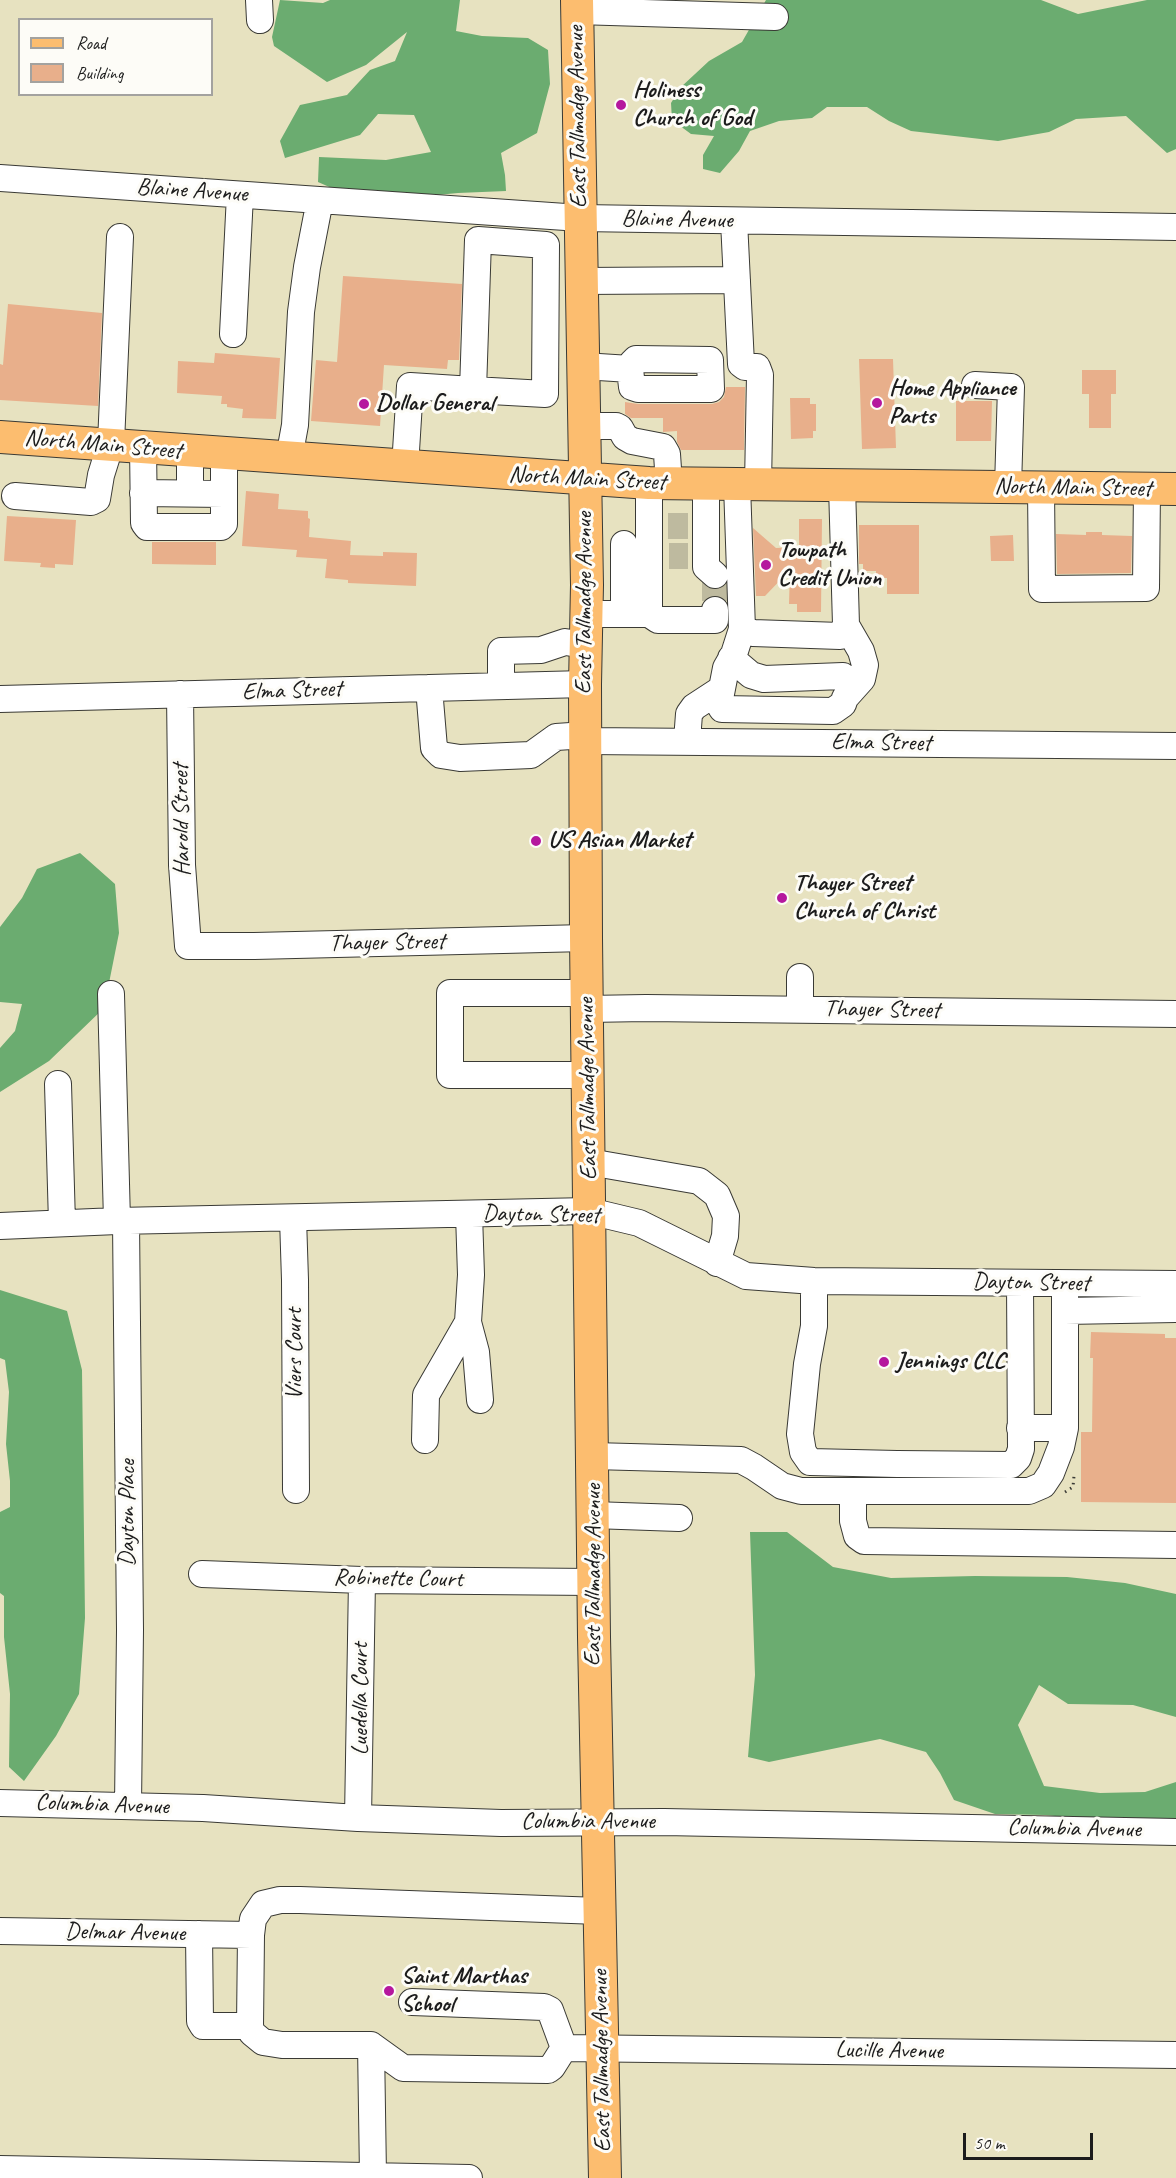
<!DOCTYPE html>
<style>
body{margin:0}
#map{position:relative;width:1176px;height:2178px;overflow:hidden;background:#e7e2c0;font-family:Caveat,sans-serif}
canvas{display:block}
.legend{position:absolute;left:18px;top:18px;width:195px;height:78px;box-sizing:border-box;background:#fdfcf7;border:2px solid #a3a29f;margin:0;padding:8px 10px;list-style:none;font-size:18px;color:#1c1c1c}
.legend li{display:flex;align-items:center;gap:12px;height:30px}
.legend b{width:30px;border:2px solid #a3a29f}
.scale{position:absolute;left:963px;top:2133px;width:130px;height:27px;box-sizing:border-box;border:3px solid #1c1c1c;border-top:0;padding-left:8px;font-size:18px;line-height:21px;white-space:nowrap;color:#1c1c1c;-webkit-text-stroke:4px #fdfcf7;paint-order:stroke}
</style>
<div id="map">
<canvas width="1176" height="2178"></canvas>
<ul class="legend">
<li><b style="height:8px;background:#fcbd6f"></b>Road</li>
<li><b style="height:16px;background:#e8af8b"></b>Building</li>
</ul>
<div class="scale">50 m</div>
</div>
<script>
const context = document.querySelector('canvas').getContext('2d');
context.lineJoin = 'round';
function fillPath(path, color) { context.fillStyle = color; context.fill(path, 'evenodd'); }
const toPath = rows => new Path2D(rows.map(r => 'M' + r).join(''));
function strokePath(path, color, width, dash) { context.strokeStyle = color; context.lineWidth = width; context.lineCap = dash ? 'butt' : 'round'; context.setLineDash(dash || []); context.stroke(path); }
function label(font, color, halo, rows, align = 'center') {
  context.font = font + ' Caveat,sans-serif'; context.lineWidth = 6; context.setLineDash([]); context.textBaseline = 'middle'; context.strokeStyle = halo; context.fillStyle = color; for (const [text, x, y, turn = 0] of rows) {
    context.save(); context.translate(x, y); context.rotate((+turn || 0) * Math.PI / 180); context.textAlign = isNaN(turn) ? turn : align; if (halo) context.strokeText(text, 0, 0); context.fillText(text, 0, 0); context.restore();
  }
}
fillPath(toPath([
 [280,0,323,3,330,0,460,0,456,31,482,36,528,38,548,50,550,84,537,133,501,153,505,175,506,191,458,193,384,200,343,193,318,182,319,157,386,160,431,152,414,115,378,114,360,135,285,158,280,141,300,105,347,95,370,70,395,61,407,32,366,65,327,82,274,46,272,37],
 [766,0,1041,0,1078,14,1147,0,1176,0,1176,149,1167,153,1126,116,1076,119,1049,132,998,141,911,131,889,121,867,107,827,107,812,118,779,121,750,131,739,151,720,173,703,169,703,155,714,136,691,134,672,120,671,103,681,87,709,61,742,42],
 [80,853,115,884,119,933,104,1008,49,1061,0,1092,0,1048,15,1031,22,1004,0,1002,0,927,22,898,37,869],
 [0,1290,67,1311,82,1370,85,1618,79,1694,56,1736,24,1781,9,1767,10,1694,4,1637,4,1596,0,1593,0,1512,10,1507,10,1481,6,1444,9,1392,5,1360,0,1358],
 [750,1532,787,1532,833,1567,891,1578,975,1576,1067,1577,1125,1583,1176,1594,1176,1717,1133,1705,1068,1704,1039,1685,1018,1725,1044,1786,1100,1793,1145,1792,1176,1782,1176,1823,1124,1823,1045,1815,995,1814,954,1800,940,1773,926,1752,880,1739,769,1762,748,1757,755,1675]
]), '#6bac70');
fillPath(toPath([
 [343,276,462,284,459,360,448,360,447,369,384,365,380,426,311,421,316,360,337,362],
 [8,304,102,313,98,406,0,400,0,364,3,365],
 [215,353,280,358,276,419,242,418,243,409,227,407,227,404,221,404,222,396,177,393,178,361,214,363],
 [859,359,893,359,896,448,862,449],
 [1082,370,1116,370,1116,394,1111,394,1111,428,1089,428,1089,394,1082,394],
 [726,387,745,387,744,450,681,450,677,442,677,431,663,432,663,418,631,418,625,414,625,402,638,404,712,404,719,402,724,397],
 [790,398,810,398,810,404,816,404,816,431,813,431,813,438,791,439],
 [956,401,992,401,991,441,956,441],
 [246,491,279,494,278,509,308,511,308,518,310,519,309,537,351,541,350,555,383,556,383,552,417,553,416,586,348,583,348,580,325,578,327,559,296,557,297,550,242,546],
 [7,516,76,520,73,565,55,564,55,568,40,567,41,563,4,561],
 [799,519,822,519,821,612,797,612,797,604,789,604,790,570,765,596,756,596,753,528,776,548,799,547],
 [859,525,919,525,919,594,887,594,887,578,876,578,876,571,863,571,863,564,859,564],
 [1086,532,1102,532,1102,535,1132,536,1131,573,1057,574,1056,534,1086,535],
 [1013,535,1014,561,991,561,990,536],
 [152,542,216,542,216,565,152,564],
 [1091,1332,1165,1334,1165,1338,1176,1338,1176,1503,1081,1502,1081,1432,1092,1432,1093,1358,1090,1358]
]), '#e8af8b');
strokePath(toPath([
 [668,526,688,526],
 [669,556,688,556],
 [715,575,715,610]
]), '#beba9f', 26, [26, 13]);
const minor = toPath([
 [259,0,260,20],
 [577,11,775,17],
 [0,178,580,218,1176,227],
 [734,221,741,364,745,367,757,367,760,375,758,485],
 [581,281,737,280],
 [233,334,240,195],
 [636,359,710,360,711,389,638,389,632,387,630,369,632,363,636,359],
 [583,366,630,369],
 [975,385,1011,387,1008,487],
 [584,426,616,426,620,428,625,437,632,441,663,447,667,454,669,484],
 [143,447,144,523,147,527,221,527,224,524,224,454],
 [289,458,295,425,301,312,307,267,320,200],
 [405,467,410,386,473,390,545,394,546,245,478,240,473,390],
 [706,484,706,567,715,575],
 [737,485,742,629,753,633,840,636,846,625,842,486],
 [1041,488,1042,589,1146,588,1147,489],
 [143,493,224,494],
 [190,493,190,452],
 [15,496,91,502,97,499,101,475,111,443,120,237],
 [624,544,624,614],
 [586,614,649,614,649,483],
 [649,614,658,620,715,620,715,610],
 [742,629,734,654,726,668,719,704,722,709,833,711,843,704,845,698,862,679,865,665,861,651,846,625],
 [731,658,751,675,764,679,843,676],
 [501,686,501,651,541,650,565,642,586,645],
 [429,688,434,748,441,755,460,758,531,755,556,737,586,735],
 [180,694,182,865,188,946,254,946,586,938],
 [0,699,585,684],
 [586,741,1176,746],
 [687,741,689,714,694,707,720,690],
 [587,993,450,993,450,1075,588,1075],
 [111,994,117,1221],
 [587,1009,646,1008,1176,1014],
 [800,1009,800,977],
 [58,1084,62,1223],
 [589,1162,699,1181,717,1195,726,1216,725,1236,717,1263],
 [293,1218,295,1280,296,1490],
 [126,1221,130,1630,128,1806],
 [0,1226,117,1221,589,1211,639,1223,746,1276,814,1281,1176,1284],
 [814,1281,814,1326,807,1364,800,1434,803,1452,810,1462,897,1464,1011,1465,1018,1458,1021,1449,1020,1283],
 [1065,1311,1176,1309],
 [468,1322,476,1352,480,1400],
 [1020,1428,1065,1428],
 [425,1440,426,1395,468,1322,471,1275,469,1214],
 [593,1456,741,1460,754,1467,782,1486,801,1491,1029,1491,1043,1485,1051,1473,1061,1447,1065,1428,1065,1284],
 [853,1491,853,1521,857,1536,864,1541,1176,1545],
 [593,1515,679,1518],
 [202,1574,362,1580,593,1582],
 [0,1803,203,1808,358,1818,501,1823,664,1822,1176,1832],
 [358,1818,362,1580],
 [0,1931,251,1935],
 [199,1934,200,2021,203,2026,250,2026,251,1935,253,1919,263,1904,280,1900,300,1900,599,1911],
 [412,2002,544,2007,550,2010,564,2048],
 [250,2026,252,2033,263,2042,282,2045,371,2045,403,2068,548,2070,552,2067,564,2048,1176,2055],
 [371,2045,373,2176],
 [0,2169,469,2178]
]);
const major = toPath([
 [577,0,587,585,585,684,586,938,594,1637,605,2178],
 [0,437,649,483,1176,489]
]);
strokePath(minor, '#3a3a35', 28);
strokePath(major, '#3a3a35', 34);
strokePath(toPath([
 [1065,1492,1073,1487,1074,1476]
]), '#3a3a35', 3, [1.5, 4.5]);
strokePath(minor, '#fff', 26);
strokePath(major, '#fcbd6f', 32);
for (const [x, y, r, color] of [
 [621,105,6,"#b5179e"],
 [877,403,6,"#b5179e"],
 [364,404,6,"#b5179e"],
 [766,565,6,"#b5179e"],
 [536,841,6,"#b5179e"],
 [782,898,6,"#b5179e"],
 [884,1362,6,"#b5179e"],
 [389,1991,6,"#b5179e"]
]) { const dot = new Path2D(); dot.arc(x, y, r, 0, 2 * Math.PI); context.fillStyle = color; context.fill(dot); strokePath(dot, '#fdfcf7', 2); }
label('bold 24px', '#1c1c1c', '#fdfcf7', [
 ["Holiness",633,91],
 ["Church of God",633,119],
 ["Home Appliance",889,389],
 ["Parts",889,417],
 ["Dollar General",376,404],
 ["Towpath",778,551],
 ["Credit Union",778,579],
 ["US Asian Market",548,841],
 ["Thayer Street",794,884],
 ["Church of Christ",794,912],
 ["Jennings CLC",896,1362],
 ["Saint Marthas",401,1977],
 ["School",401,2005]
], 'left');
label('24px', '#1c1c1c', '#fdfcf7', [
 ["East Tallmadge Avenue",578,117,-91],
 ["Blaine Avenue",192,191,4],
 ["Blaine Avenue",677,220,1],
 ["North Main Street",103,445,5],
 ["North Main Street",587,479,3],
 ["North Main Street",1073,488,1],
 ["East Tallmadge Avenue",585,603,-90],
 ["Elma Street",292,691,-2],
 ["Elma Street",881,743,1],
 ["Harold Street",182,820,-91],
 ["Thayer Street",387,943,-1],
 ["Thayer Street",882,1010,1],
 ["East Tallmadge Avenue",588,1089,-91],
 ["Dayton Street",541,1215,1],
 ["Dayton Street",1031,1283,1],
 ["Viers Court",295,1354,-90],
 ["Dayton Place",128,1513,-90],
 ["East Tallmadge Avenue",594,1575,-90],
 ["Robinette Court",398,1579,1],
 ["Luedella Court",361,1699,-90],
 ["Columbia Avenue",102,1805,2],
 ["Columbia Avenue",588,1822],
 ["Columbia Avenue",1074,1829,1],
 ["Delmar Avenue",125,1933,1],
 ["Lucille Avenue",889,2051,1],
 ["East Tallmadge Avenue",602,2061,-91]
]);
</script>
